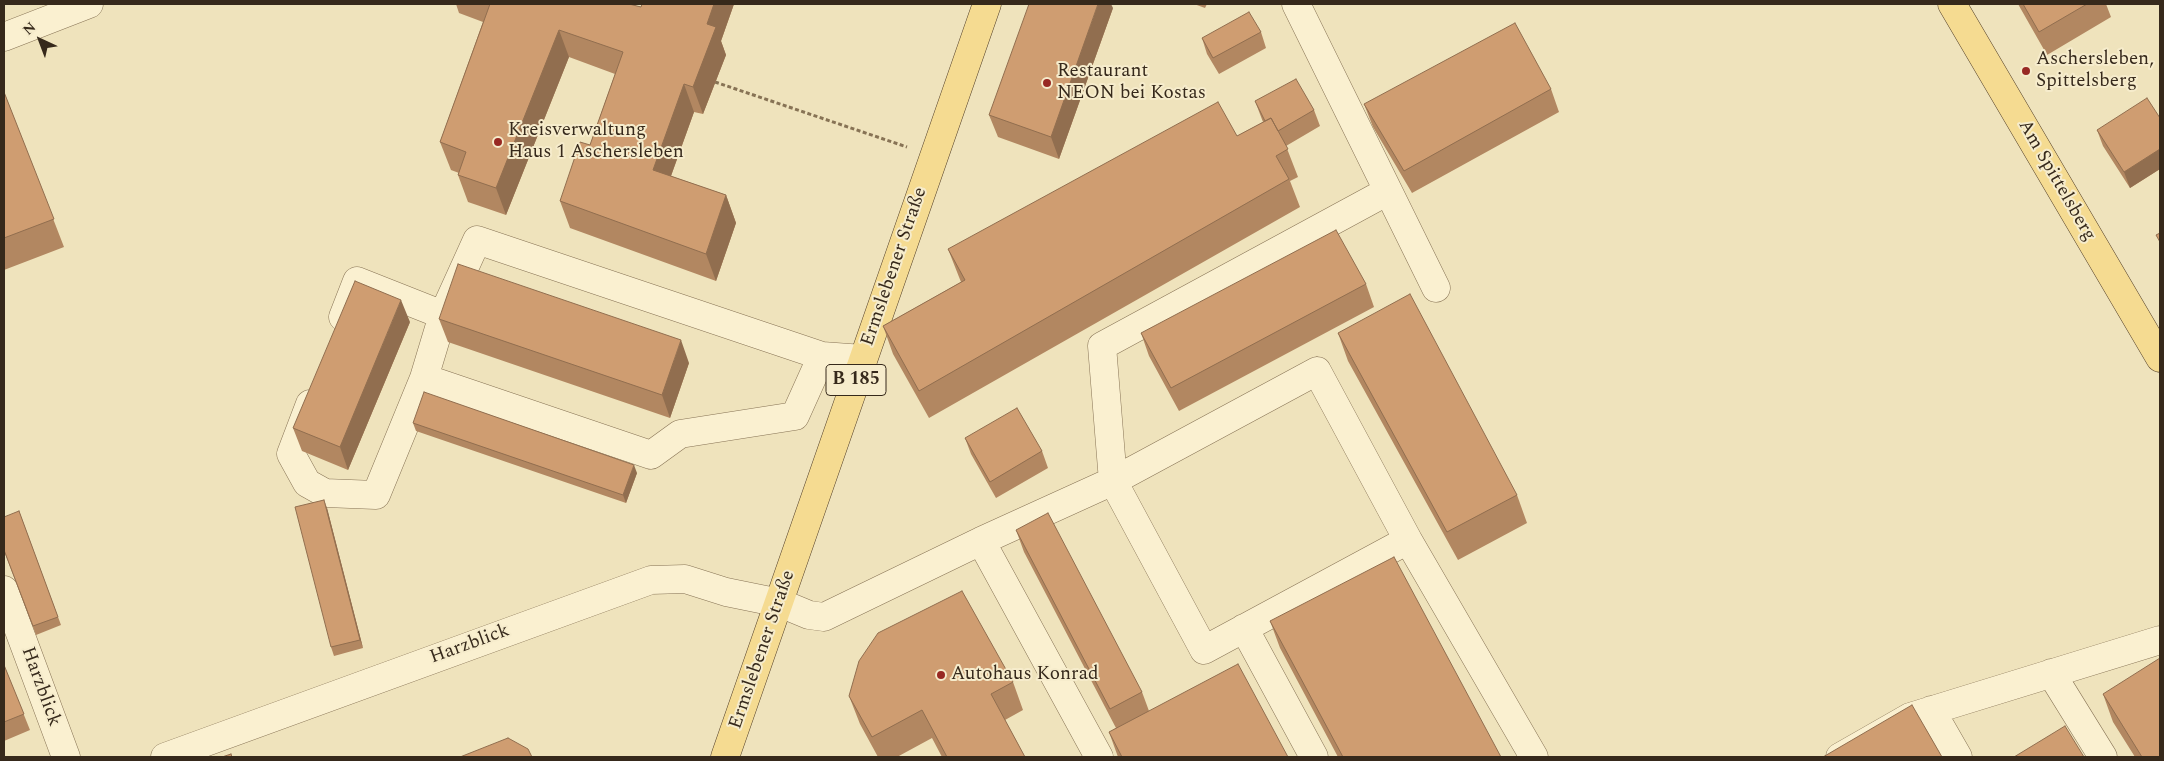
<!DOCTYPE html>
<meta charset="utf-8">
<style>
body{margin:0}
#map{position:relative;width:2164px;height:761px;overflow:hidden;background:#efe3bc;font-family:Spectral,serif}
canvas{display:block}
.frame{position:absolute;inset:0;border:5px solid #36291b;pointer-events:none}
.north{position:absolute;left:15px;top:15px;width:50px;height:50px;-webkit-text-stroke:4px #f6eccc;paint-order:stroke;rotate:317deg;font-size:14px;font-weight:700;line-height:20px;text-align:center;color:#36291b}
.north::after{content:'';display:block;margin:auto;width:18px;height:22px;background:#36291b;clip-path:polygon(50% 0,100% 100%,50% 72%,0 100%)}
</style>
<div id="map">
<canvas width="2164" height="761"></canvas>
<div class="frame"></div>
<div class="north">N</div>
</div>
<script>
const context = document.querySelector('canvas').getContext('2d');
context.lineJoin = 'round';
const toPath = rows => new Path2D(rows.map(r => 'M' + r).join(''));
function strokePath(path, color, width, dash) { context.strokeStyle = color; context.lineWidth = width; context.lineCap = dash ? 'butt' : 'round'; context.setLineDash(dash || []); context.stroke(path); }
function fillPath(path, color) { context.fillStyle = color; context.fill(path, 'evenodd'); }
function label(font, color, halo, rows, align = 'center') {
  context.font = font + ' Spectral,serif'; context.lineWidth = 4; context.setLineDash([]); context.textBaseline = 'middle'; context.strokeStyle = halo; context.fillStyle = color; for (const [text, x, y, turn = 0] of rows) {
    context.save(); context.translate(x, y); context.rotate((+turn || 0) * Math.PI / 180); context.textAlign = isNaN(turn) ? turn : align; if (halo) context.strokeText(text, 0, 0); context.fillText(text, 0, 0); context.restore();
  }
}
const minor = toPath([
 [1296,4,1436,288],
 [4,37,89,4],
 [343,317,357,281,443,315],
 [1317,371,1408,540,1204,650,1113,481,1317,371],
 [424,378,651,455,680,434,795,416,822,356],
 [310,404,291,454,307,483,325,493,376,495,424,378,443,315,477,240,822,356,863,359],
 [1408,540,1534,757],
 [981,541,1113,481,1102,346,1388,191],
 [4,590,66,757],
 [1244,628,1314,757],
 [2051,673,2103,757],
 [1931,710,1958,757],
 [165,757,651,580,685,579,726,592,780,603,809,615,824,617,981,541,1099,757],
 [1840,757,1910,717,2160,640]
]);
const major = toPath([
 [1952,4,2160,358],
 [725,757,987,4]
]);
strokePath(minor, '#877355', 29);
strokePath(major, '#54402a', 29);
strokePath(toPath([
 [715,82,907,147]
]), '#877355', 3, [4, 2.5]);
strokePath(minor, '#faf0d0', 28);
strokePath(major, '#f5db91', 28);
fillPath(toPath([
 [456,4,629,4,641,7,642,4,734,4,721,41,726,55,703,114,694,112,671,176,726,195,736,223,716,281,570,228,560,201,590,145,615,74,569,57,506,215,468,202,458,175,459,173,451,170,440,142,483,22,459,13],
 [1194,4,1207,4,1205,8],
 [2018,4,2106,4,2111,17,2047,55],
 [1113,8,1059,159,998,137,989,115],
 [1261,32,1266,48,1219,74,1207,54,1202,38],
 [1551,89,1559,112,1412,193,1373,127,1364,104],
 [4,92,64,247,4,270],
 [1255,101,1314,110,1320,126,1286,146,1298,177,1290,181,1300,207,929,418,893,354,883,326,961,282,959,277,948,249,1237,136,1263,122],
 [2160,118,2160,169,2130,188,2103,146,2097,130],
 [1366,284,1374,307,1179,411,1149,356,1141,333],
 [439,319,689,363,670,418,448,342],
 [410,322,348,470,302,451,293,428],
 [1338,333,1517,495,1527,523,1458,560,1348,361],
 [413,423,637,473,626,503,416,431],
 [965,438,1042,451,1048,468,996,498,971,454],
 [327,508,363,648,334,656,331,647],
 [19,511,61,625,36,635,4,551],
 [1016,530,1142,692,1149,711,1288,757,1118,757,1109,732,1116,728,1024,552],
 [1270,621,1501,757,1338,757,1280,648],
 [4,665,30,730,4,741],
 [1013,682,1023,710,1005,720,1025,757,942,757,932,738,897,757,878,757,860,724,849,696],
 [2103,694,2160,757,2135,757,2113,722]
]), '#b28761');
fillPath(toPath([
 [714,4,734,4,721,41,726,55,703,114,693,87,707,24],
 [1098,4,1111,4,1113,8,1059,159,1051,137],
 [559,30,569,57,506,215,496,188],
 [684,84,694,112,663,198,653,170],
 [2160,149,2160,169,2130,188,2124,172],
 [726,195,736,223,716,281,706,254],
 [401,300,410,322,348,470,340,447],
 [681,340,689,363,670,418,662,395],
 [634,465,637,473,626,503,623,495],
 [324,500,327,508,363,648,360,640]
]), '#916e4f');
const building = toPath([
 [490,4,629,4,641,7,642,4,714,4,707,24,716,27,693,87,684,84,653,170,726,195,706,254,560,201,580,142,590,145,623,52,559,30,496,188,458,175,466,152,440,142,490,4],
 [1029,4,1098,4,1051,137,989,115,1029,4],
 [2023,4,2087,4,2039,32,2023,4],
 [1249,12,1261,32,1213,58,1202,38,1249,12],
 [1515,23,1551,89,1404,171,1364,104,1515,23],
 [1296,79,1314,110,1278,131,1271,118,1265,121,1255,101,1296,79],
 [4,92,54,219,4,238,4,92],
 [2147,98,2160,118,2160,149,2124,172,2097,130,2147,98],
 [1218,102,1237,136,1271,118,1288,149,1276,156,1289,179,919,391,883,326,965,280,948,249,1218,102],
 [1336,230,1366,284,1171,388,1141,333,1336,230],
 [2160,233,2160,242,2156,235,2160,233],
 [458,264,681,340,662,395,439,319,458,264],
 [355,281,401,300,340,447,293,428,355,281],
 [1410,294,1517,495,1447,532,1338,333,1410,294],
 [424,392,634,465,623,495,413,423,424,392],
 [1017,408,1042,451,990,482,965,438,1017,408],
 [324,500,360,640,331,647,295,507,324,500],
 [19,511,58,617,33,626,4,550,4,517,19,511],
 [1048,513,1142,692,1110,709,1016,530,1048,513],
 [1394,557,1501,757,1343,757,1270,621,1394,557],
 [962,591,1013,682,991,694,1025,757,947,757,922,710,872,737,849,696,859,661,878,633,962,591],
 [2160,658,2160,757,2142,757,2103,694,2160,658],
 [1238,664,1288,757,1122,757,1109,732,1238,664],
 [4,665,24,714,4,722,4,665],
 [1912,705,1942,757,1823,757,1912,705],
 [2065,726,2084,757,2014,757,2065,726],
 [508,738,528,749,532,757,460,757,508,738],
 [231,754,232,757,222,757,231,754]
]);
fillPath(building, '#cf9d71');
strokePath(building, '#916e4f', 1);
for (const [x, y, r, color] of [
 [2026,71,5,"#982923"],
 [1047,83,5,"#982923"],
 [498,142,5,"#982923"],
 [941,675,5,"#982923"]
]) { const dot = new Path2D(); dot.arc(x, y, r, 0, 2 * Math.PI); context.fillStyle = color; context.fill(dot); strokePath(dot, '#f6eccc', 2); }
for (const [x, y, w] of [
 [856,380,60]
]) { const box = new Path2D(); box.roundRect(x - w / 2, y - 15.5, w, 31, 4); context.fillStyle = '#f6eccc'; context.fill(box); strokePath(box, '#36291b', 1); }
label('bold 18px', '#36291b', null, [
 ["B 185",856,380]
]);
label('19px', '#36291b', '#f6eccc', [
 ["Aschersleben,",2036,60],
 ["Spittelsberg",2036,82],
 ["Restaurant",1057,72],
 ["NEON bei Kostas",1057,94],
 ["Kreisverwaltung",508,131],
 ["Haus 1 Aschersleben",508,153],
 ["Autohaus Konrad",951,675]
], 'left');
label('19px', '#36291b', '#f6eccc', [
 ["Am Spittelsberg",2056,181,60],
 ["Ermslebener Straße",895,267,-71],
 ["Harzblick",470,645,-20],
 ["Ermslebener Straße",763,650,-71],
 ["Harzblick",40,687,70]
]);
</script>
